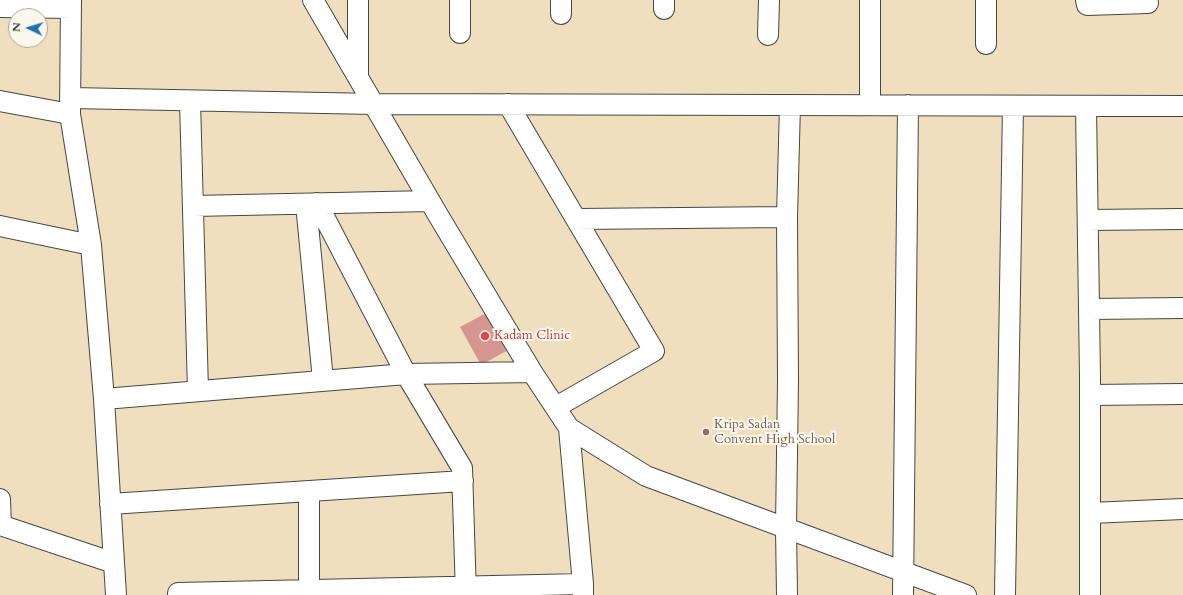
<!DOCTYPE html>
<style>
body{margin:0}
#map{position:relative;width:1183px;height:595px;overflow:hidden;background:#efdfbf;font-family:Cardo,serif}
canvas{display:block}
.north{position:absolute;left:8px;top:8px;width:40px;height:40px;box-sizing:border-box;background:#fbf7ec;border:1px solid #a8a59f;border-radius:50%;rotate:274deg;font-size:11px;font-weight:700;line-height:16px;text-align:center;color:#2b2b2b}
.north::after{content:'';display:block;margin:auto;width:14px;height:18px;background:#1f6fb2;clip-path:polygon(50% 0,100% 100%,50% 72%,0 100%)}
</style>
<div id="map">
<canvas width="1183" height="595"></canvas>
<div class="north">N</div>
</div>
<script>
const context = document.querySelector('canvas').getContext('2d');
context.lineJoin = 'round';
function fillPath(path, color) { context.fillStyle = color; context.fill(path, 'evenodd'); }
const toPath = rows => new Path2D(rows.map(r => 'M' + r).join(''));
function strokePath(path, color, width, dash) { context.strokeStyle = color; context.lineWidth = width; context.lineCap = dash ? 'butt' : 'round'; context.setLineDash(dash || []); context.stroke(path); }
function label(font, color, halo, rows, align = 'center') {
  context.font = font + ' Cardo,serif'; context.lineWidth = 4; context.setLineDash([]); context.textBaseline = 'middle'; context.strokeStyle = halo; context.fillStyle = color; for (const [text, x, y, turn = 0] of rows) {
    context.save(); context.translate(x, y); context.rotate((+turn || 0) * Math.PI / 180); context.textAlign = isNaN(turn) ? turn : align; if (halo) context.strokeText(text, 0, 0); context.fillText(text, 0, 0); context.restore();
  }
}
fillPath(toPath([
 [488,312,508,350,481,365,460,327]
]), '#d59690');
const street = toPath([
 [71,0,70,114,91,245],
 [313,0,438,215,532,372,569,428,646,476,966,595],
 [870,0,870,105],
 [986,0,986,44],
 [1086,0,1087,5,1148,3],
 [0,7,71,8],
 [664,9,664,0],
 [561,14,561,0],
 [460,33,460,0],
 [768,35,769,0],
 [358,76,358,0],
 [71,98,374,104,1183,106],
 [0,101,70,114],
 [190,101,198,391],
 [508,104,654,351,556,407],
 [1086,107,1090,377,1090,595],
 [317,203,406,374,462,468,466,595],
 [306,204,323,380],
 [193,206,430,201],
 [577,219,787,217],
 [1088,220,1183,219],
 [0,226,91,245,104,399,116,595],
 [1089,309,1183,308],
 [1090,395,1183,394],
 [104,399,406,374,532,372],
 [569,428,583,584,583,595],
 [309,491,309,595],
 [0,499,1,525],
 [110,504,463,481],
 [1090,513,1183,509],
 [0,525,114,563],
 [178,593,583,584],
 [787,595,786,528,788,380,787,217,790,105],
 [903,595,908,105],
 [1005,595,1013,106]
]);
strokePath(street, '#484641', 22);
strokePath(street, '#fff', 20);
for (const [x, y, r, color] of [
 [485,336,5,"#e0444e"],
 [706,432,4,"#8d6e63"]
]) { const dot = new Path2D(); dot.arc(x, y, r, 0, 2 * Math.PI); context.fillStyle = color; context.fill(dot); strokePath(dot, '#fbf7ec', 1.5); }
label('13px', '#be3a42', '#fbf7ec', [
 ["Kadam Clinic",494,336]
], 'left');
label('13px', '#785e54', '#fbf7ec', [
 ["Kripa Sadan",714,425],
 ["Convent High School",714,440]
], 'left');
</script>
